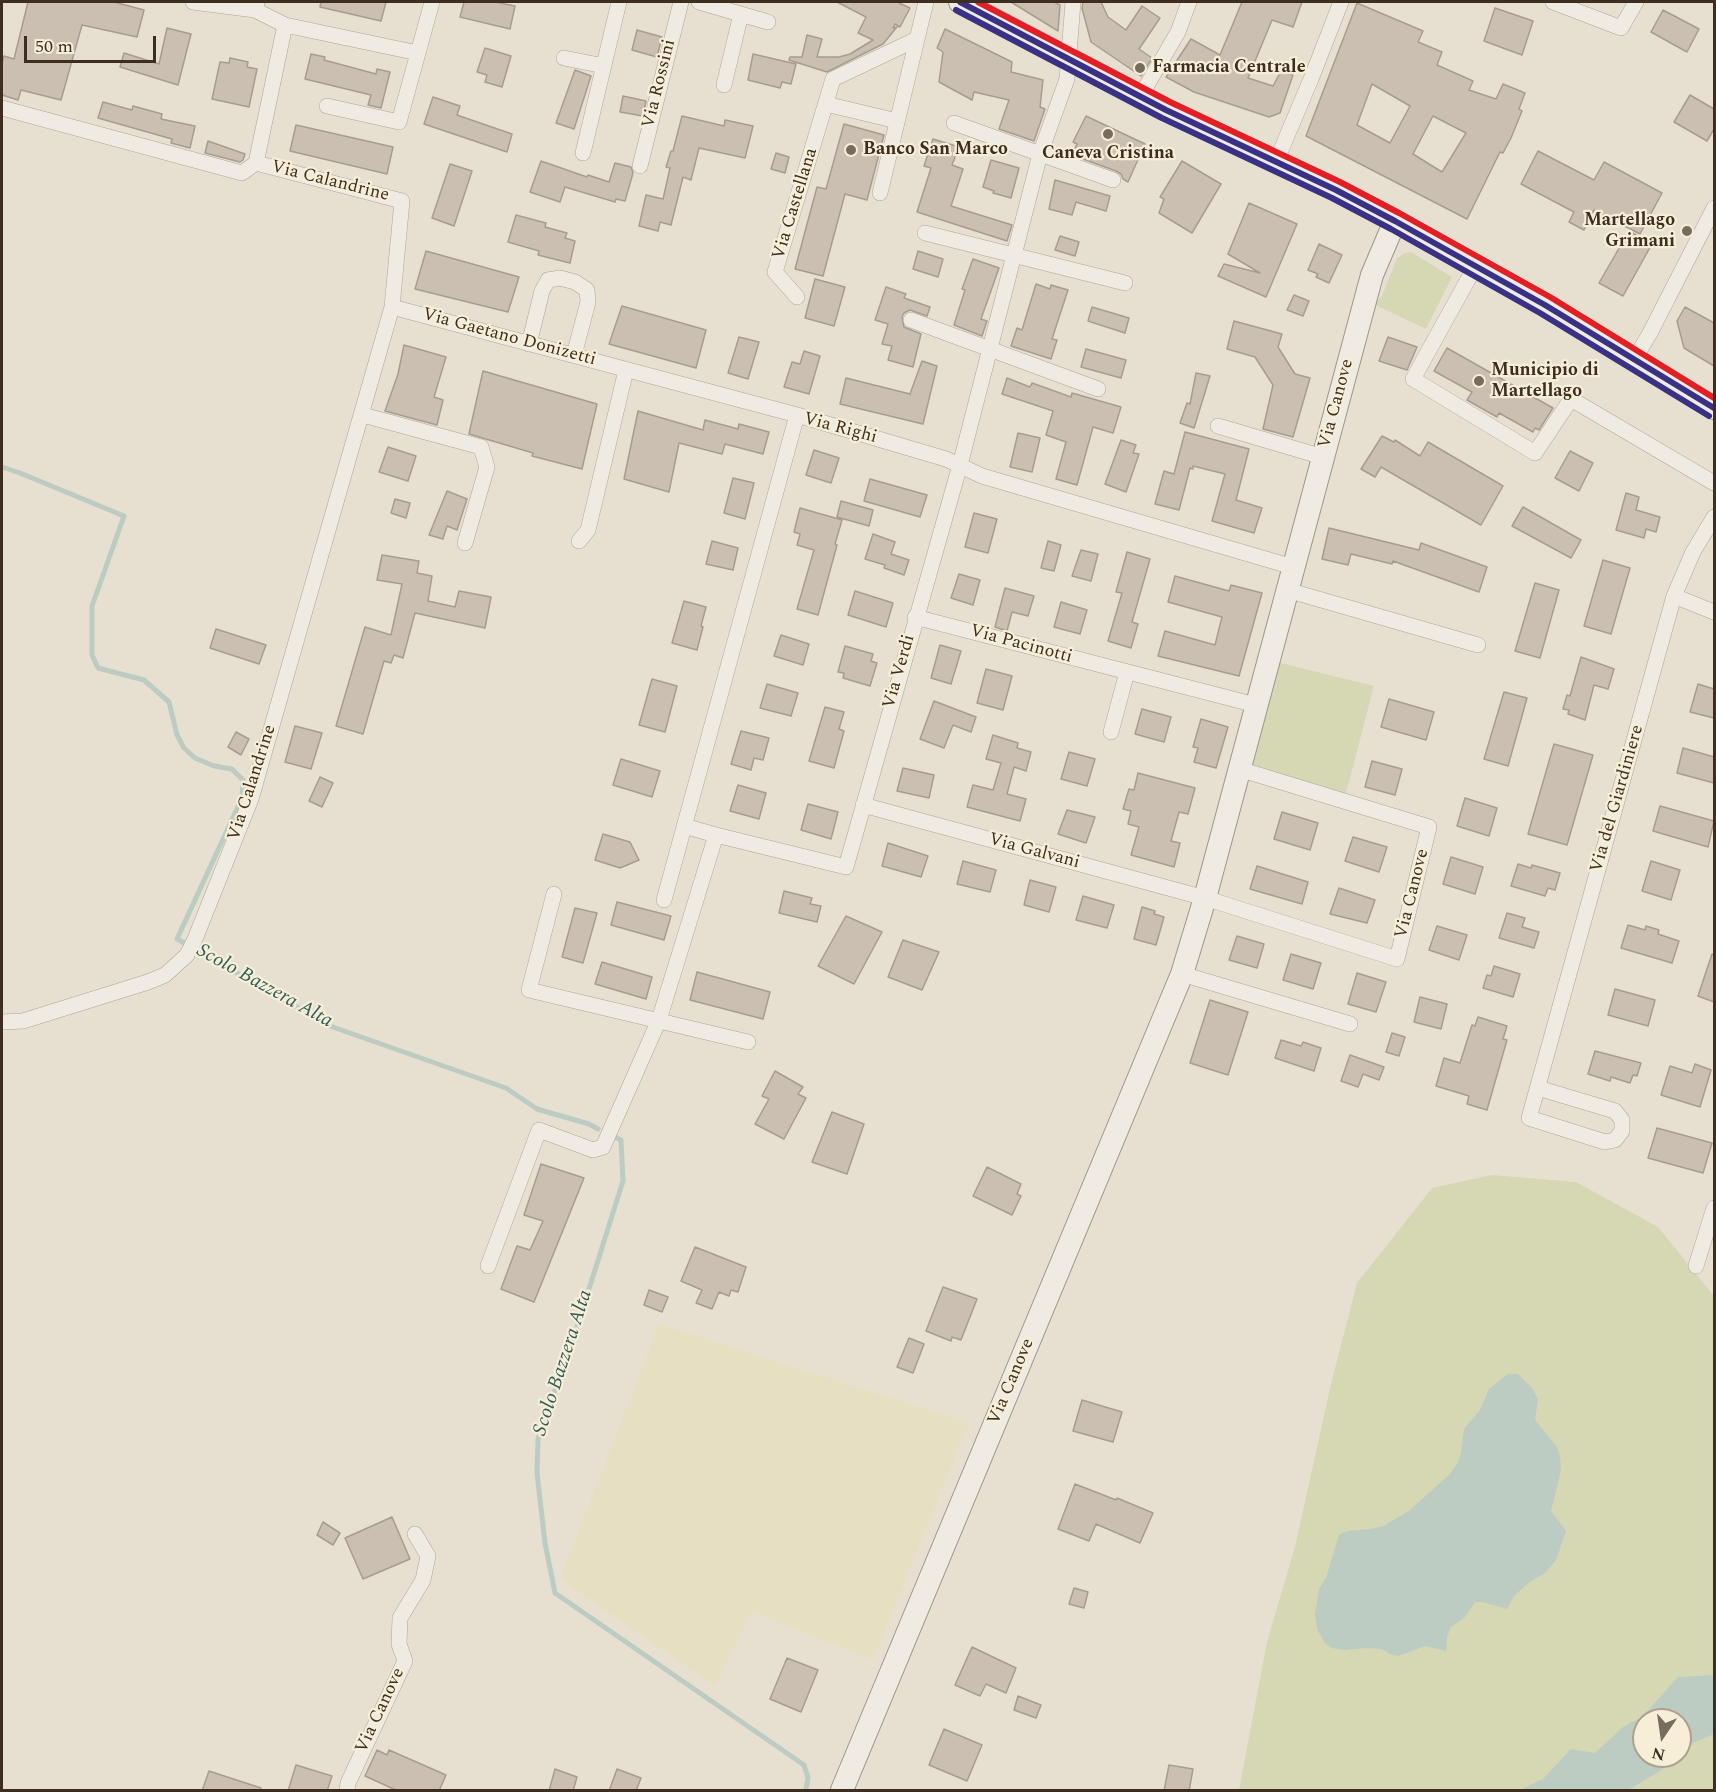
<!DOCTYPE html>
<style>
body{margin:0}
#map{position:relative;width:1716px;height:1792px;overflow:hidden;background:#e7e0d1;font-family:Spectral,serif}
canvas{display:block}
.frame{position:absolute;inset:0;border:3px solid #3d2e20;pointer-events:none}
.north{position:absolute;left:1632px;top:1708px;width:60px;height:60px;box-sizing:border-box;background:#f7eed8;border:2px solid #ada18e;border-radius:50%;rotate:193deg;font-size:16px;font-weight:700;line-height:24px;text-align:center;color:#3d2e20}
.north::after{content:'';display:block;margin:auto;width:21px;height:27px;background:#786c5e;clip-path:polygon(50% 0,100% 100%,50% 72%,0 100%)}
.scale{position:absolute;left:24px;top:36px;width:132px;height:27px;box-sizing:border-box;border:3px solid #3d2e20;border-top:0;padding-left:8px;font-size:18px;line-height:21px;white-space:nowrap;color:#3d2e20;-webkit-text-stroke:4px #f7eed8;paint-order:stroke}
</style>
<div id="map">
<canvas width="1716" height="1792"></canvas>
<div class="frame"></div>
<div class="north">N</div>
<div class="scale">50 m</div>
</div>
<script>
const context = document.querySelector('canvas').getContext('2d');
context.lineJoin = 'round';
function fillPath(path, color) { context.fillStyle = color; context.fill(path, 'evenodd'); }
const toPath = rows => new Path2D(rows.map(r => 'M' + r).join(''));
function strokePath(path, color, width, dash) { context.strokeStyle = color; context.lineWidth = width; context.lineCap = dash ? 'butt' : 'round'; context.setLineDash(dash || []); context.stroke(path); }
function label(font, color, halo, rows, align = 'center') {
  context.font = font + ' Spectral,serif'; context.lineWidth = 4.5; context.setLineDash([]); context.textBaseline = 'middle'; context.strokeStyle = halo; context.fillStyle = color; for (const [text, x, y, turn = 0] of rows) {
    context.save(); context.translate(x, y); context.rotate((+turn || 0) * Math.PI / 180); context.textAlign = isNaN(turn) ? turn : align; if (halo) context.strokeText(text, 0, 0); context.fillText(text, 0, 0); context.restore();
  }
}
fillPath(toPath([
 [659,1324,969,1423,873,1660,752,1612,715,1686,560,1579]
]), '#e6dfc2');
fillPath(toPath([
 [1411,252,1452,277,1426,329,1373,304,1382,296,1397,258,1405,253],
 [1277,662,1374,686,1344,801,1249,772],
 [1492,1175,1576,1182,1658,1227,1714,1296,1714,1790,1239,1790,1267,1642,1295,1547,1331,1384,1357,1283,1432,1188],
 [1644,1720,1680,1720,1680,1756,1644,1756]
]), '#d6d7b3');
fillPath(toPath([
 [1508,1374,1518,1374,1532,1388,1538,1399,1535,1420,1557,1447,1560,1456,1561,1470,1551,1511,1566,1531,1556,1560,1545,1573,1528,1583,1514,1596,1507,1609,1483,1602,1475,1602,1465,1617,1451,1627,1447,1637,1446,1651,1425,1646,1398,1656,1390,1654,1381,1649,1367,1648,1343,1650,1332,1648,1325,1643,1317,1629,1315,1614,1319,1589,1326,1578,1339,1535,1346,1531,1371,1529,1383,1526,1409,1511,1450,1474,1458,1462,1461,1452,1464,1429,1480,1410,1489,1389],
 [1714,1675,1714,1734,1693,1743,1680,1754,1680,1720,1644,1720,1644,1756,1677,1756,1660,1771,1628,1790,1520,1790,1543,1779,1571,1749,1595,1753,1623,1727,1642,1717,1678,1677]
]), '#bcccc2');
strokePath(toPath([
 [2,467,20,473,124,516,92,606,92,655,98,668,144,680,169,702,177,735,184,748,195,758,214,766,232,769,243,780,242,798,177,939,330,1026,506,1088,537,1109,589,1124,598,1129],
 [615,1137,621,1140,623,1181,577,1327,538,1439,537,1473,545,1543,555,1593,804,1765,808,1778,806,1790]
]), '#bcccc2', 5);
const building = toPath([
 [28,2,114,2,144,10,137,37,82,25,61,100,21,90,18,100,2,95,2,63,4,56,14,59,28,2],
 [321,2,386,2,381,21,320,7,321,2],
 [464,2,495,2,515,6,510,29,460,17,464,2],
 [837,2,897,2,910,8,900,27,895,24,893,28,897,27,883,44,827,72,789,60,790,57,802,57,807,35,822,39,817,57,839,57,850,54,873,40,858,33,866,17,837,2],
 [1011,2,1054,2,1060,5,1058,31,1011,2],
 [1083,2,1101,2,1108,17,1126,30,1142,6,1160,18,1139,49,1152,58,1141,76,1091,42,1082,8,1083,2],
 [1242,2,1302,2,1293,27,1272,20,1248,78,1273,86,1281,71,1293,75,1280,113,1269,117,1194,92,1166,77,1191,39,1220,55,1242,2],
 [1357,3,1423,31,1418,42,1442,52,1437,65,1473,81,1469,90,1496,99,1503,84,1525,93,1519,109,1522,111,1511,138,1503,153,1500,152,1467,219,1306,136,1357,3],
 [1372,84,1410,106,1390,143,1357,125,1372,84],
 [1433,116,1466,133,1442,172,1413,154,1433,116],
 [1495,8,1533,21,1522,55,1484,41,1495,8],
 [1663,10,1699,29,1687,52,1651,32,1663,10],
 [167,28,191,34,178,85,120,67,124,53,159,64,167,28],
 [945,29,1012,62,1011,72,1043,80,1040,107,1045,109,1034,141,999,129,1009,100,974,92,972,100,939,82,943,52,937,48,945,29],
 [637,30,662,37,657,57,632,50,637,30],
 [485,48,511,56,502,87,485,82,487,75,477,72,485,48],
 [311,54,325,57,324,60,376,74,377,69,390,72,381,108,368,105,371,95,305,79,311,54],
 [753,54,796,64,791,84,782,82,780,88,748,80,753,54],
 [230,58,248,62,247,67,257,69,249,107,212,99,220,62,229,63,230,58],
 [575,70,591,76,574,129,556,123,575,70],
 [1690,95,1714,109,1714,129,1707,141,1674,122,1690,95],
 [623,96,646,101,643,116,620,112,623,96],
 [433,97,460,106,457,115,512,134,507,152,424,124,433,97],
 [103,102,132,110,133,106,162,114,161,119,195,126,190,148,171,143,172,139,98,118,103,102],
 [682,116,724,126,725,120,753,126,745,158,699,148,691,180,683,177,671,225,660,222,658,231,639,226,646,195,663,199,670,168,666,167,671,151,673,151,682,116],
 [1086,116,1145,144,1128,182,1123,179,1121,174,1116,171,1072,155,1077,144,1073,142,1086,116],
 [844,124,884,135,867,200,845,194,823,276,795,269,817,187,826,189,844,124],
 [296,125,393,147,387,174,290,151,296,125],
 [933,139,959,147,952,165,963,169,951,206,1012,225,1007,241,917,212,931,168,924,166,933,139],
 [208,141,245,154,243,160,240,162,205,153,208,141],
 [1538,151,1594,180,1604,162,1662,193,1640,234,1594,210,1584,230,1569,222,1574,212,1521,184,1538,151],
 [776,153,789,157,785,173,771,169,776,153],
 [991,160,1019,168,1011,198,993,193,994,191,983,187,991,160],
 [541,161,587,177,588,175,609,182,615,163,631,167,633,173,625,201,616,199,615,202,565,187,560,202,530,192,541,161],
 [1182,161,1221,184,1192,233,1159,213,1164,199,1160,197,1182,161],
 [450,164,472,171,454,226,432,218,450,164],
 [1055,180,1110,196,1106,211,1076,202,1072,215,1049,209,1055,180],
 [1249,203,1297,224,1266,297,1218,276,1224,264,1260,273,1228,254,1249,203],
 [516,215,546,223,545,227,567,233,565,238,575,241,570,263,538,255,539,251,508,242,516,215],
 [1629,231,1652,244,1623,296,1599,283,1629,231],
 [1060,236,1079,242,1075,256,1055,250,1060,236],
 [1319,244,1342,255,1329,283,1316,277,1318,274,1308,270,1319,244],
 [426,251,519,277,508,312,415,289,426,251],
 [918,251,943,259,938,277,913,269,918,251],
 [973,259,999,268,981,319,987,321,982,336,954,325,965,290,962,289,973,259],
 [815,279,845,287,834,326,805,318,815,279],
 [1036,284,1050,289,1051,285,1068,290,1052,339,1057,340,1051,359,1011,346,1017,328,1022,330,1036,284],
 [886,287,906,294,904,298,930,307,927,316,910,310,904,313,902,317,904,327,921,334,913,367,888,360,892,346,882,344,888,324,875,320,886,287],
 [1294,295,1309,301,1303,316,1287,310,1294,295],
 [622,306,706,330,696,368,609,344,622,306],
 [1092,307,1129,318,1125,333,1088,321,1092,307],
 [1685,307,1714,323,1714,366,1684,348,1677,321,1685,307],
 [1234,321,1282,334,1278,347,1295,374,1310,378,1293,437,1263,429,1273,385,1255,357,1227,349,1234,321],
 [739,337,759,342,748,379,728,373,739,337],
 [1388,337,1417,347,1407,370,1379,361,1388,337],
 [404,345,446,357,434,397,443,400,437,425,385,411,398,374,404,345],
 [1447,348,1553,408,1539,430,1535,428,1533,432,1499,413,1497,417,1467,400,1472,392,1434,371,1447,348],
 [1086,349,1126,360,1121,378,1081,367,1086,349],
 [804,351,820,356,809,394,784,387,792,362,800,364,804,351],
 [922,361,937,366,923,424,840,404,846,378,910,394,922,361],
 [483,371,597,404,582,469,532,456,533,453,469,434,483,371],
 [1196,373,1210,376,1194,428,1180,423,1187,403,1190,404,1196,373],
 [1007,378,1030,387,1032,383,1071,397,1072,393,1121,407,1113,433,1093,427,1077,485,1056,479,1066,442,1046,435,1053,411,1002,394,1007,378],
 [638,411,703,430,705,420,738,429,739,424,769,432,763,454,725,444,722,454,679,443,669,492,624,479,638,411],
 [1185,432,1249,449,1236,500,1262,508,1254,533,1212,521,1225,474,1193,466,1193,469,1190,468,1179,510,1155,504,1164,471,1174,474,1185,432],
 [1018,433,1040,438,1032,472,1010,467,1018,433],
 [1382,436,1394,442,1395,440,1420,456,1428,442,1503,486,1481,525,1381,467,1375,477,1361,469,1382,436],
 [1121,440,1136,445,1133,453,1139,454,1126,492,1105,484,1121,440],
 [388,447,416,456,408,481,379,472,388,447],
 [814,450,839,458,831,483,806,475,814,450],
 [1570,451,1593,463,1579,491,1555,478,1570,451],
 [733,478,754,483,745,519,724,513,733,478],
 [870,479,927,495,920,517,864,501,870,479],
 [447,491,467,499,457,530,447,526,443,539,429,535,447,491],
 [1626,493,1639,497,1636,510,1660,517,1656,532,1646,529,1644,538,1616,530,1626,493],
 [395,499,410,503,406,518,391,513,395,499],
 [841,501,873,510,869,526,837,517,841,501],
 [1523,507,1581,540,1571,558,1512,526,1523,507],
 [800,508,842,520,835,544,837,545,818,615,797,609,814,550,797,545,800,534,794,532,800,508],
 [974,513,997,519,988,553,965,547,974,513],
 [1329,528,1419,550,1421,543,1487,567,1479,592,1393,561,1392,564,1351,554,1348,565,1322,559,1329,528],
 [873,534,895,542,891,554,909,560,904,575,884,568,885,565,865,559,873,534],
 [712,541,738,548,733,570,706,564,712,541],
 [1048,541,1061,545,1054,571,1041,568,1048,541],
 [1081,550,1098,554,1091,581,1072,576,1081,550],
 [1127,552,1150,559,1132,622,1138,624,1131,648,1108,641,1122,593,1116,592,1127,552],
 [382,555,419,561,417,573,432,576,428,601,455,607,459,591,491,597,485,628,415,613,403,658,394,655,391,663,384,661,363,734,336,726,365,627,391,635,402,584,377,580,382,555],
 [1603,560,1630,568,1611,634,1584,626,1603,560],
 [959,574,980,580,973,605,951,598,959,574],
 [1175,576,1229,591,1231,585,1262,593,1239,676,1158,656,1165,631,1215,645,1222,617,1168,602,1175,576],
 [1535,583,1559,590,1540,658,1515,651,1535,583],
 [1005,588,1034,596,1028,616,1012,612,1007,631,995,627,1005,588],
 [855,591,893,603,886,627,848,615,855,591],
 [684,601,706,607,701,626,703,627,697,650,672,643,684,601],
 [1061,602,1087,610,1080,634,1054,627,1061,602],
 [216,629,266,645,259,664,210,648,216,629],
 [781,635,809,644,803,665,774,656,781,635],
 [940,645,961,651,951,684,931,678,940,645],
 [845,646,873,654,871,661,877,663,870,686,843,678,844,673,838,672,845,646],
 [1581,657,1614,669,1608,689,1594,685,1585,720,1568,714,1569,710,1563,709,1567,695,1570,696,1581,657],
 [986,669,1012,676,1003,710,977,703,986,669],
 [652,679,677,686,665,732,639,725,652,679],
 [767,684,798,693,791,716,760,708,767,684],
 [1698,684,1714,689,1714,718,1690,712,1698,684],
 [1504,692,1527,698,1508,766,1484,759,1504,692],
 [1389,699,1434,712,1426,740,1381,727,1389,699],
 [934,701,976,717,971,732,953,725,944,748,920,739,934,701],
 [825,707,844,712,839,729,844,731,834,768,809,761,825,707],
 [1142,709,1171,717,1164,742,1135,734,1142,709],
 [1201,719,1228,727,1216,768,1194,762,1198,748,1193,747,1201,719],
 [295,726,322,733,311,769,285,762,295,726],
 [741,731,769,738,763,760,754,758,751,770,731,764,741,731],
 [236,732,249,739,241,755,228,747,236,732],
 [993,735,1018,743,1017,748,1031,752,1026,771,1014,767,1007,794,1026,799,1020,821,967,807,973,785,993,790,1001,763,986,759,993,735],
 [1554,744,1593,755,1567,845,1528,834,1554,744],
 [1683,748,1714,757,1714,783,1677,773,1683,748],
 [1069,752,1095,759,1087,786,1061,779,1069,752],
 [621,759,660,771,652,797,613,785,621,759],
 [1372,761,1402,769,1395,795,1365,787,1372,761],
 [903,768,934,775,929,798,897,791,903,768],
 [1138,773,1195,788,1188,814,1179,812,1171,841,1180,843,1174,867,1131,855,1139,827,1128,824,1131,811,1123,809,1129,789,1134,790,1138,773],
 [320,777,333,783,322,807,309,801,320,777],
 [738,785,766,793,759,819,730,811,738,785],
 [1465,798,1497,808,1489,836,1457,826,1465,798],
 [808,804,838,812,831,839,801,830,808,804],
 [1660,806,1714,821,1708,847,1653,831,1660,806],
 [1067,810,1095,817,1086,843,1058,834,1067,810],
 [1282,812,1318,823,1310,850,1274,839,1282,812],
 [603,834,630,842,639,860,620,868,595,860,603,834],
 [1353,837,1387,847,1379,872,1345,861,1353,837],
 [888,843,928,856,921,877,882,866,888,843],
 [1451,857,1483,867,1475,894,1443,884,1451,857],
 [963,861,996,870,990,892,957,884,963,861],
 [1651,861,1680,870,1671,900,1642,891,1651,861],
 [1518,864,1531,868,1532,865,1560,873,1555,890,1548,888,1545,896,1511,886,1518,864],
 [1257,866,1308,882,1302,904,1250,889,1257,866],
 [1030,880,1056,887,1049,912,1024,905,1030,880],
 [1339,888,1375,900,1367,923,1330,914,1339,888],
 [784,891,812,898,810,904,821,906,817,922,779,913,784,891],
 [1083,896,1114,905,1107,928,1076,920,1083,896],
 [617,902,671,916,664,940,611,925,617,902],
 [1142,907,1155,911,1154,914,1164,917,1156,945,1134,939,1142,907],
 [575,908,597,913,583,963,562,957,575,908],
 [1507,913,1525,918,1522,927,1539,932,1534,948,1499,938,1507,913],
 [846,916,882,932,854,984,818,966,846,916],
 [1628,925,1645,930,1646,926,1659,930,1658,934,1679,941,1672,963,1621,948,1628,925],
 [1437,926,1467,935,1459,960,1429,950,1437,926],
 [1237,936,1264,944,1257,968,1229,960,1237,936],
 [903,940,939,952,922,990,888,977,903,940],
 [1291,954,1321,963,1313,989,1283,980,1291,954],
 [1712,954,1714,955,1714,1002,1698,996,1712,954],
 [602,962,652,977,646,999,595,984,602,962],
 [1494,966,1520,974,1513,997,1483,988,1487,975,1491,976,1494,966],
 [697,972,770,992,763,1019,690,1000,697,972],
 [1357,973,1386,982,1376,1012,1348,1004,1357,973],
 [1615,989,1655,1000,1648,1026,1608,1015,1615,989],
 [1420,997,1447,1004,1441,1029,1414,1022,1420,997],
 [1210,1000,1248,1012,1228,1075,1190,1063,1210,1000],
 [1478,1017,1507,1026,1503,1039,1507,1040,1487,1110,1467,1104,1469,1096,1436,1086,1444,1058,1460,1063,1472,1025,1475,1026,1478,1017],
 [1392,1033,1405,1037,1399,1056,1386,1052,1392,1033],
 [1281,1040,1301,1046,1303,1042,1321,1048,1314,1071,1275,1058,1281,1040],
 [1595,1051,1641,1063,1637,1076,1633,1075,1630,1083,1611,1077,1610,1081,1588,1074,1595,1051],
 [1350,1055,1384,1067,1379,1080,1363,1074,1358,1087,1341,1081,1350,1055],
 [1695,1064,1711,1070,1700,1107,1661,1095,1670,1066,1692,1073,1695,1064],
 [775,1071,803,1087,798,1094,806,1098,784,1139,755,1124,769,1099,762,1096,775,1071],
 [832,1112,864,1124,847,1174,812,1162,832,1112],
 [1657,1128,1712,1143,1703,1173,1648,1158,1657,1128],
 [541,1164,584,1178,534,1302,501,1289,517,1246,530,1250,543,1221,524,1215,541,1164],
 [987,1167,1021,1184,1017,1194,1021,1196,1012,1215,973,1196,987,1167],
 [695,1247,746,1267,738,1292,731,1290,729,1296,719,1292,712,1309,696,1303,702,1290,681,1281,695,1247],
 [943,1287,977,1299,961,1340,952,1337,951,1341,926,1331,943,1287],
 [649,1290,668,1297,662,1312,644,1305,649,1290],
 [909,1338,924,1344,913,1373,897,1367,909,1338],
 [1082,1400,1122,1412,1113,1442,1073,1431,1082,1400],
 [1075,1484,1116,1500,1117,1498,1153,1513,1140,1543,1096,1524,1089,1541,1058,1529,1075,1484],
 [392,1517,410,1559,363,1579,345,1538,392,1517],
 [323,1522,340,1533,333,1545,317,1535,323,1522],
 [1074,1588,1088,1592,1084,1608,1069,1604,1074,1588],
 [972,1647,1016,1668,1006,1693,986,1684,980,1696,955,1685,972,1647],
 [787,1658,818,1670,801,1712,770,1699,787,1658],
 [1018,1696,1041,1705,1036,1718,1014,1710,1018,1696],
 [944,1729,982,1745,967,1781,929,1765,944,1729],
 [377,1750,387,1755,389,1750,446,1775,439,1791,398,1791,365,1776,377,1750],
 [296,1765,332,1776,327,1791,288,1791,296,1765],
 [1169,1765,1193,1769,1189,1791,1164,1791,1169,1765],
 [555,1769,577,1777,573,1791,549,1791,555,1769],
 [617,1769,641,1778,636,1791,609,1791,617,1769],
 [209,1771,261,1788,260,1791,202,1791,209,1771]
]);
fillPath(building, '#cbbfb2');
strokePath(building, '#a89c90', 1.5);
const street = toPath([
 [193,2,255,10],
 [257,2,255,10,285,25],
 [699,2,768,22],
 [1553,2,1621,28,1636,2],
 [564,58,604,66],
 [724,85,741,14],
 [1140,97,1178,32,1189,2],
 [826,104,897,121],
 [327,106,399,122,418,53],
 [2,108,242,173,256,163],
 [954,123,1113,180],
 [583,153,619,2],
 [1276,162,1311,79,1341,2],
 [640,166,681,2],
 [880,193,926,2],
 [925,233,1125,283],
 [1476,265,1413,379,1535,453,1571,399,1714,483],
 [797,297,775,272,833,79,917,39],
 [392,307,797,415,946,459,982,476,1293,567],
 [911,320,1098,389],
 [529,344,542,291,548,280,560,278,575,282,587,290,588,302,574,355],
 [1634,360,1650,333,1714,208],
 [363,415,481,447,487,467,465,543],
 [1218,426,1323,457],
 [579,541,588,530,626,370],
 [1287,590,1478,645],
 [1674,596,1714,612],
 [915,617,1256,705],
 [1111,732,1127,672],
 [863,805,1205,898,1397,959,1429,827,1239,769],
 [684,826,716,835],
 [554,894,529,990,748,1042],
 [664,900,797,415],
 [1182,974,1350,1024],
 [2,1022,23,1021,148,982,165,975,187,955,195,939,251,799,392,307,402,201,256,163,285,25,418,53,432,2],
 [1538,1088,1615,1111,1622,1120,1622,1131,1615,1140,1605,1142,1529,1118,1674,596,1693,552,1714,517],
 [488,1266,539,1130,593,1150,603,1147,659,1020,716,835,846,867,960,465,1040,154,1067,79,1073,2],
 [1696,1266,1714,1208],
 [347,1790,348,1783,405,1661,399,1644,400,1618,423,1580,428,1556,415,1534]
]);
const secondary = toPath([
 [960,2,1166,110,1336,190,1395,221,1545,305,1714,408],
 [842,1790,1182,974,1205,898,1372,275,1395,221]
]);
strokePath(street, '#ada599', 16);
strokePath(secondary, '#9c958a', 24);
strokePath(street, '#efebe3', 15);
strokePath(secondary, '#efebe3', 22);
strokePath(toPath([
 [960,2,1166,110,1336,190,1395,221,1545,305,1714,408]
]), '#393185', 6);
strokePath(toPath([
 [956,10,1162,118,1332,198,1391,229,1540,313,1709,416]
]), '#393185', 6);
strokePath(toPath([
 [978,2,1170,102,1340,182,1399,213,1550,297,1714,398]
]), '#e31e24', 6);
for (const [x, y, r, color] of [
 [1140,68,6,"#786c5e"],
 [1108,134,6,"#786c5e"],
 [851,150,6,"#786c5e"],
 [1687,231,6,"#786c5e"],
 [1479,381,6,"#786c5e"]
]) { const dot = new Path2D(); dot.arc(x, y, r, 0, 2 * Math.PI); context.fillStyle = color; context.fill(dot); strokePath(dot, '#f7eed8', 2); }
label('bold 18px', '#3d2e20', '#f7eed8', [
 ["Farmacia Centrale",1152,68],
 ["Banco San Marco",863,150],
 ["Caneva Cristina",1108,154,"center"],
 ["Martellago",1675,221,"right"],
 ["Grimani",1675,242,"right"],
 ["Municipio di",1491,371],
 ["Martellago",1491,392]
], 'left');
label('18px', '#3d2e20', '#f7eed8', [
 ["Via Rossini",660,84,-76],
 ["Via Calandrine",330,182,14],
 ["Via Castellana",796,204,-73],
 ["Via Gaetano Donizetti",509,338,15],
 ["Via Canove",1337,404,-75],
 ["Via Righi",840,429,15],
 ["Via Pacinotti",1021,645,15],
 ["Via Verdi",900,672,-74],
 ["Via Calandrine",253,783,-72],
 ["Via del Giardiniere",1618,799,-74],
 ["Via Galvani",1034,852,15],
 ["Via Canove",1413,894,-76],
 ["Via Canove",1012,1382,-67],
 ["Via Canove",381,1711,-65]
]);
label('italic 20px', '#2f5d5a', '#f7eed8', [
 ["Scolo Bazzera Alta",264,987,29],
 ["Scolo Bazzera Alta",564,1363,-72]
]);
</script>
